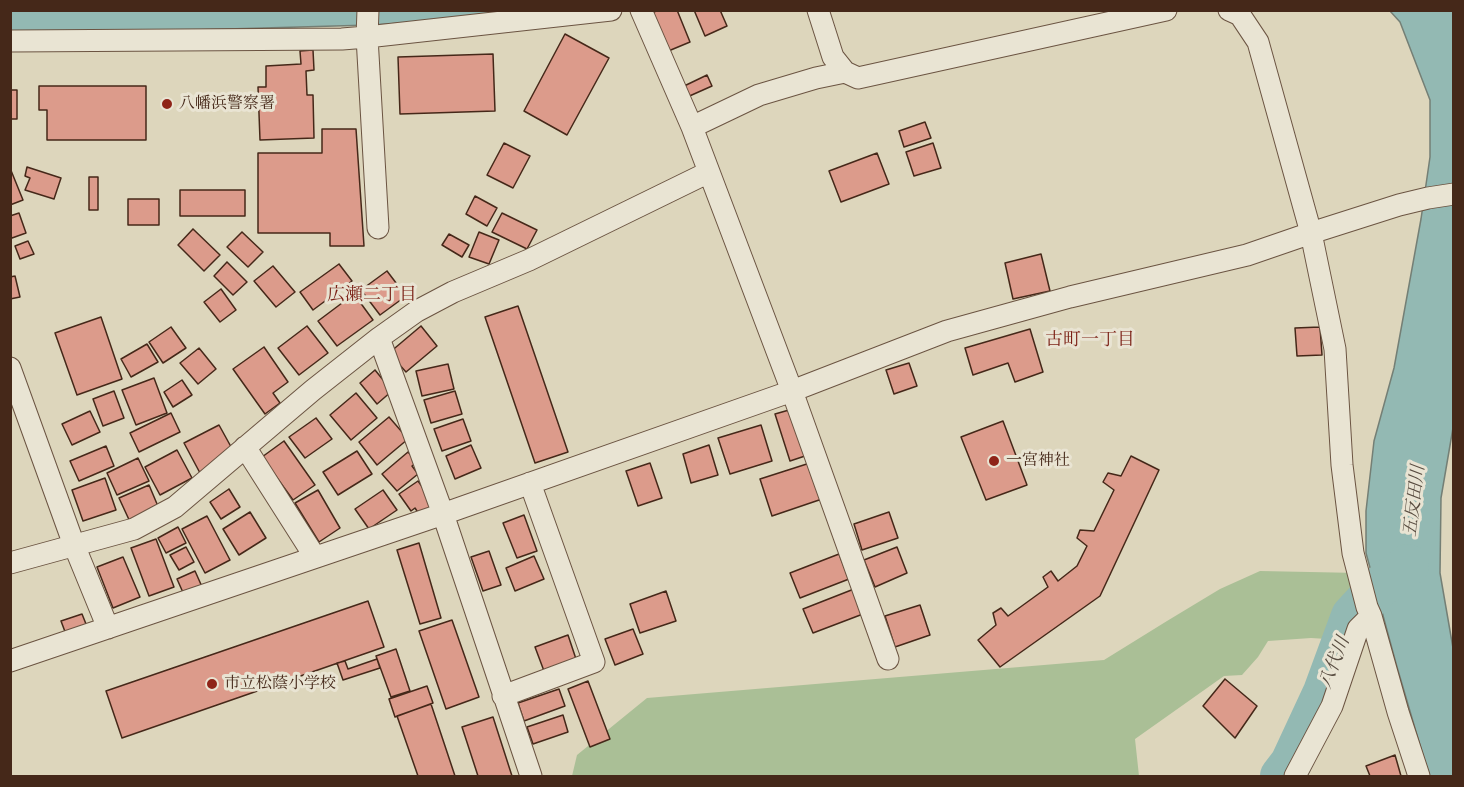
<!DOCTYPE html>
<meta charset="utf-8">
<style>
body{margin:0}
#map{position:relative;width:1464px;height:787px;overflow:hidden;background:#ddd6bc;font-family:"IM FELL French Canon",serif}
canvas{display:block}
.frame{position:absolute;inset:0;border:12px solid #452819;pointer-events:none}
</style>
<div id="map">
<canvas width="1464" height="787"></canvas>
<div class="frame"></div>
</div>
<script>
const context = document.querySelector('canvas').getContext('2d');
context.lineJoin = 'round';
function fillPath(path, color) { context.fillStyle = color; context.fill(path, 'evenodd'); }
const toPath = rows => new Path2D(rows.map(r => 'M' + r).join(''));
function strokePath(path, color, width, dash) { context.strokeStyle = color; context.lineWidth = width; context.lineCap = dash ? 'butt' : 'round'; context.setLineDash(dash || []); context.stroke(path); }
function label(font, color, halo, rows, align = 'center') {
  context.font = font + ' "IM FELL French Canon","Noto Serif JP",serif'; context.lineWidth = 6; context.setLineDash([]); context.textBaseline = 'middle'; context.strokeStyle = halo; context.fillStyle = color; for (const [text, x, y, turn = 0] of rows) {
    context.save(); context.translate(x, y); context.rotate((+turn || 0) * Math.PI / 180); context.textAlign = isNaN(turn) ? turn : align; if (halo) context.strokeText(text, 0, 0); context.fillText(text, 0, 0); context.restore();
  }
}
fillPath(toPath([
 [1260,571,1359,573,1366,601,1343,640,1311,638,1268,641,1258,657,1242,675,1224,676,1135,739,1139,776,572,776,577,755,647,698,1104,660,1167,621,1220,589]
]), '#aabf96');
const water = toPath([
 [10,11,556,11,468,19,371,25,11,35,10,11],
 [1390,11,1453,11,1454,422,1441,498,1440,573,1453,648,1453,776,1429,776,1397,667,1366,553,1366,511,1374,441,1394,368,1421,219,1430,157,1430,100,1400,22,1390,11]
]);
fillPath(water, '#93b9b3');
strokePath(water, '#747f75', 1.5);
strokePath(toPath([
 [1281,776,1291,763,1324,692,1352,616,1377,589,1408,565]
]), '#93b9b3', 42);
const building = toPath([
 [658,10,677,10,690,42,666,52,650,14,658,10],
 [694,10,720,10,727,26,705,36,694,10],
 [565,34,609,58,567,135,524,111,565,34],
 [313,50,314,70,306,71,307,95,313,95,314,138,260,140,258,87,266,87,266,66,301,64,300,51,313,50],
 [493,54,495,111,400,114,398,57,493,54],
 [707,75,712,86,685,98,680,88,707,75],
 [39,86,146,86,146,140,47,140,47,110,39,110,39,86],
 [10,90,17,90,17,119,10,119,10,90],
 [925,122,931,138,904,147,899,131,925,122],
 [322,129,356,129,364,246,330,246,330,233,258,233,258,153,322,153,322,129],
 [504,143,530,156,513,188,487,175,504,143],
 [933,143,941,168,914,176,906,152,933,143],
 [877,153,889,184,841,202,829,171,877,153],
 [27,167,61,178,54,199,25,190,30,178,25,176,27,167],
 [10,168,23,200,10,205,10,168],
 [89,177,98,177,98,210,89,210,89,177],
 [180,190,245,190,245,216,180,216,180,190],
 [475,196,497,208,487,226,466,214,475,196],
 [128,199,159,199,159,225,128,225,128,199],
 [19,213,26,233,12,238,10,234,10,216,19,213],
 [502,213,537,230,527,249,492,232,502,213],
 [193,229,220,255,204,271,178,245,193,229],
 [242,232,263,252,248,267,227,247,242,232],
 [479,232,499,240,489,264,469,257,479,232],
 [449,234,469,245,462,257,442,245,449,234],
 [28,241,34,254,20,259,15,246,28,241],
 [1041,254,1050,291,1013,299,1005,263,1041,254],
 [227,262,247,282,233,295,214,276,227,262],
 [339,264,352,281,313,310,300,292,339,264],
 [273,266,295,292,276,307,254,281,273,266],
 [387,271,406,296,380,315,361,290,387,271],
 [15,276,20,297,10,299,10,277,15,276],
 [221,289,236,310,220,322,204,302,221,289],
 [354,294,373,320,337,346,318,321,354,294],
 [518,306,568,452,535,463,485,317,518,306],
 [101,317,122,379,77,395,55,333,101,317],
 [307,326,328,353,299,375,278,348,307,326],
 [421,326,437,346,406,372,389,353,421,326],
 [171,327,186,348,163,363,149,342,171,327],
 [1320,327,1322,355,1297,356,1295,328,1320,327],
 [1030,329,1043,372,1015,382,1008,363,973,375,965,348,1030,329],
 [147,344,158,362,131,377,121,359,147,344],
 [264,347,288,382,273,393,280,403,265,414,233,369,264,347],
 [199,348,216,369,198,384,180,363,199,348],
 [909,363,917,386,894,394,886,370,909,363],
 [448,364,454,389,422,396,416,371,448,364],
 [375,370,392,391,377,404,360,383,375,370],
 [154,378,167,413,136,425,122,390,154,378],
 [182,380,192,395,173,407,164,392,182,380],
 [114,391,124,418,103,426,93,399,114,391],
 [455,391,462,414,431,423,424,400,455,391],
 [356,393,377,418,351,440,330,415,356,393],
 [796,408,811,454,790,461,775,414,796,408],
 [90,411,100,432,72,445,62,424,90,411],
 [171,413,180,432,139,452,130,433,171,413],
 [389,417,408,439,377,465,359,442,389,417],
 [316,418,332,439,305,458,289,437,316,418],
 [463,419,471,441,442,451,434,429,463,419],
 [1003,421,1027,485,986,500,961,437,1003,421],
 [219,425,235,454,200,473,184,443,219,425],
 [761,425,772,461,730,474,718,438,761,425],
 [284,441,315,485,293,500,262,457,284,441],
 [471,445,481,468,455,479,446,456,471,445],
 [709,445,718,475,691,483,683,454,709,445],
 [106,446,114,466,79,481,70,461,106,446],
 [177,450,192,478,160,495,145,467,177,450],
 [357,451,372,474,338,495,323,472,357,451],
 [408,452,417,462,412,466,418,474,397,491,382,474,408,452],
 [1131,456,1159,470,1100,596,1000,667,978,640,996,625,993,613,1001,608,1008,616,1048,587,1043,577,1051,571,1058,581,1077,566,1087,546,1077,538,1080,530,1094,531,1114,490,1103,482,1108,473,1121,476,1131,456],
 [138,458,149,481,117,495,107,473,138,458],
 [813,462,825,498,772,516,760,479,813,462],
 [650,463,662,498,638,506,626,471,650,463],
 [105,478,116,510,83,521,72,490,105,478],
 [418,481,436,506,421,517,415,508,411,511,399,494,418,481],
 [149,485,160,511,131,524,119,498,149,485],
 [229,489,240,507,221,519,210,502,229,489],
 [318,490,340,528,319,542,295,503,318,490],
 [383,490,397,510,369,529,355,509,383,490],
 [250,512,266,538,239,555,223,529,250,512],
 [889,512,898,538,862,550,854,524,889,512],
 [524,515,537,551,517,558,503,523,524,515],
 [207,516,230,560,205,573,182,529,207,516],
 [178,527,186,543,166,553,158,538,178,527],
 [156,539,174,587,149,596,131,548,156,539],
 [419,543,441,618,420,624,397,550,419,543],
 [186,547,194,562,179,570,170,555,186,547],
 [897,547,907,573,875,587,864,560,897,547],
 [489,551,501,585,483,591,471,557,489,551],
 [839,554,849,579,800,598,790,573,839,554],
 [534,556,544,579,515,591,506,568,534,556],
 [123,557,140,597,113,608,97,567,123,557],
 [195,571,203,589,185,597,177,579,195,571],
 [854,589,863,614,813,633,803,609,854,589],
 [666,591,676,621,640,633,630,604,666,591],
 [368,601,384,647,122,738,106,691,368,601],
 [920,605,930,635,895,647,885,616,920,605],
 [82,614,88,629,67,637,61,621,82,614],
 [452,620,479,697,446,709,419,631,452,620],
 [633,629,643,654,615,665,605,639,633,629],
 [568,635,576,659,544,671,535,647,568,635],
 [396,649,410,691,391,697,376,656,396,649],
 [377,659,380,668,343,680,337,663,345,661,348,669,377,659],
 [1225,679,1257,706,1235,738,1203,706,1225,679],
 [588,681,610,739,590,747,568,689,588,681],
 [427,686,433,703,395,717,389,699,427,686],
 [559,689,565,706,524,721,518,703,559,689],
 [431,704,455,776,418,776,397,716,431,704],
 [563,715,568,732,533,744,527,727,563,715],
 [493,717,512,776,478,776,462,727,493,717],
 [1395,755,1401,776,1370,776,1366,766,1395,755]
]);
fillPath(building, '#dc9b8b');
strokePath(building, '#452819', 1.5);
const street = toPath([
 [368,10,367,37,378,228],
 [641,10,692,127,792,391,888,659],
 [818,10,833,57,845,72,858,78,1166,10],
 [1229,10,1240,15,1258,42,1311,233,1335,349,1342,465,1353,553,1367,607,1371,616,1398,712,1419,776],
 [10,41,342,39,367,37,611,10],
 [692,127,759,95,816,78,845,72],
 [379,338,443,514,531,776],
 [10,368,74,545,108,628],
 [245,447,315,557],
 [10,563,134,529,175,507,313,390,379,338,417,311,453,292,529,260,709,172],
 [10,661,443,514,792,391,947,331,1070,297,1247,255,1311,233,1399,205,1428,198,1454,194],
 [503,696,594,662,530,483],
 [1295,776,1332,706,1358,629,1371,616]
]);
strokePath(street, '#6b5442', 23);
strokePath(street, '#e9e4d3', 21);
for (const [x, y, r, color] of [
 [167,104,6,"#8f2418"],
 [994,461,6,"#8f2418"],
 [212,684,6,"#8f2418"]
]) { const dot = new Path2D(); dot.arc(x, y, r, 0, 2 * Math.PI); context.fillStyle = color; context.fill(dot); strokePath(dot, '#e9e4d3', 2); }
label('16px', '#452819', '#e9e4d3', [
 ["八幡浜警察署",179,104],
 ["一宮神社",1006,461],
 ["市立松蔭小学校",224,684]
], 'left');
label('18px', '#7a1f14', '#e9e4d3', [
 ["広瀬二丁目",372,296],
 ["古町一丁目",1090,341]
]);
label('italic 18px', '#584c40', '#e9e4d3', [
 ["五反田川",1415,501,-83],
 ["八代川",1335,663,-69]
]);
</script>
